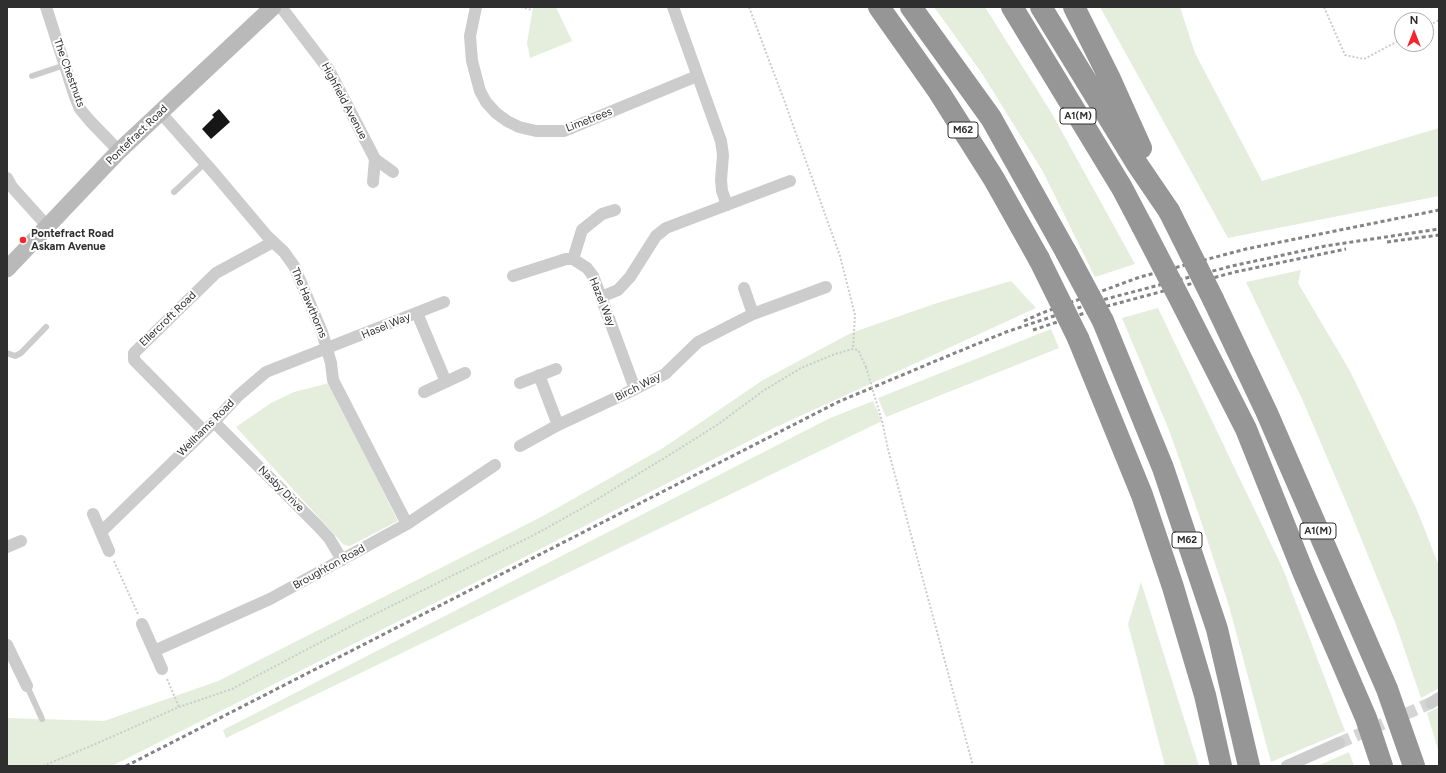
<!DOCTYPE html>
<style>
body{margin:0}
#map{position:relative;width:1446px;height:773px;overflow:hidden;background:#fff;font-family:Figtree,sans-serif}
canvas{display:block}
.frame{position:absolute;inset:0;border:8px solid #2f2f2f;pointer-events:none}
.north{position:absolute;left:1394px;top:12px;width:40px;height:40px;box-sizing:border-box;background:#fff;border:1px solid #acacac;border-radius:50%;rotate:0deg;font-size:11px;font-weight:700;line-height:16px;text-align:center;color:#2f2f2f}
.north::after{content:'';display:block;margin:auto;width:14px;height:18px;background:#f5232d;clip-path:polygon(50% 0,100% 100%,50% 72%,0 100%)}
</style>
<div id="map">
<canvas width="1446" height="773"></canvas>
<div class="frame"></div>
<div class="north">N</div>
</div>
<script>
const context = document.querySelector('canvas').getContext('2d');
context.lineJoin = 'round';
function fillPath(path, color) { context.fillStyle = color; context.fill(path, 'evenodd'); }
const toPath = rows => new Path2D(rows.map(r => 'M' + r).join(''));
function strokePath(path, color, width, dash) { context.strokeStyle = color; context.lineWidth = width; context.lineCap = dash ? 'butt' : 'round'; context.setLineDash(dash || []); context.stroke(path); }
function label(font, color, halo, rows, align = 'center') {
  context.font = font + ' Figtree,sans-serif'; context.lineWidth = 4; context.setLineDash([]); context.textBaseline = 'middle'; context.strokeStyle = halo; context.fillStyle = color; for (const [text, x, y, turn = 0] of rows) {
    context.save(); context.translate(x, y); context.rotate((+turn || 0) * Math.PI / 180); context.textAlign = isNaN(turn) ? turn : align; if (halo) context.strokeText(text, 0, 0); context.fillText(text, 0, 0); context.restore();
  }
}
fillPath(toPath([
 [533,7,556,7,572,41,530,58,527,43],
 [934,7,985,7,1051,112,1135,264,1095,277,1042,170,981,72],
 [1100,7,1180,7,1195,53,1262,181,1439,128,1439,196,1228,238],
 [1301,270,1298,283,1350,371,1417,510,1439,566,1439,688,1421,698,1395,622,1352,516,1303,401,1246,282],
 [1011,281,1036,308,774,428,488,576,112,766,7,766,7,718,104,721,218,681,543,516,663,448,763,380,851,333,937,303],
 [1158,308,1283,569,1345,731,1271,762,1229,606,1202,524,1169,430,1122,318],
 [1051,329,1059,348,886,417,878,398],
 [329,383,398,521,350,546,344,545,236,427,271,403,294,392],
 [873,401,882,421,226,738,223,730,828,419],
 [1141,582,1199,766,1165,766,1128,624],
 [1439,707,1439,753,1427,713],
 [1349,752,1354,766,1317,766]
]), '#e5eedc');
fillPath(toPath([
 [219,109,230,122,211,139,202,129,214,117,212,115]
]), '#161616');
strokePath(toPath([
 [1339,743,1431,703]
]), '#d5d5d5', 12, [12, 6]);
strokePath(toPath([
 [521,7,532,10],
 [749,7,784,100,840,256,855,315,853,349],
 [1324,7,1345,55,1364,59,1402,39],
 [1426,27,1439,20],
 [882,421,888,449,973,766],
 [114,561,138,614],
 [167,679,179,707],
 [43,766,100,742,179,707,232,689,355,624,534,535,586,506,674,452,717,425,763,391,801,368,835,354,853,349,858,350,866,367]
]), '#ccc', 2, [2, 2]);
strokePath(toPath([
 [32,76,65,65],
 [174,192,205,163],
 [7,353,15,356,21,353,46,327],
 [27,686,42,719]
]), '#ccc', 6);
strokePath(toPath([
 [46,7,75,97,80,109,90,121,119,151],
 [281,7,329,70,375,159,393,172],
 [476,7,470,36,472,61,480,91,486,102,496,113,507,121,519,127,536,131,564,131,697,76],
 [673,7,721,141,723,155,721,180,722,191,727,205],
 [160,112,214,173,268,237,284,252,294,266,322,332,331,363,333,380,407,524],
 [7,178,12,187,48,227],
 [373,182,375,159],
 [573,259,582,230,602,214,615,210],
 [513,276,566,259,573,259,587,268,593,276,601,297,635,389],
 [744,288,753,314],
 [601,297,618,290,630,277,656,236,666,228,790,181],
 [417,313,446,382],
 [539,375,558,425],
 [520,383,556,369],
 [424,392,465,373],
 [214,422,318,526,329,538,342,560],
 [204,431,134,360,134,353,216,273,273,242],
 [520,446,558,425,635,389,665,374,698,342,753,314,826,287],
 [93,514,109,551],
 [101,532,214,422,238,396,266,372,444,302],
 [7,547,21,541],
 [142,624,162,669],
 [7,645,27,686],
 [154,651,270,599,407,524,495,465],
 [1431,703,1439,698],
 [1287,766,1339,743]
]), '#ccc', 12);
strokePath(toPath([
 [7,269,119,151,273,7]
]), '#b9b9b9', 17);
strokePath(toPath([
 [879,7,939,92,994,179,1039,259],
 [911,7,991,118,1066,252],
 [1012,7,1122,188,1142,226],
 [1041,7,1137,164,1169,211],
 [1074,7,1110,79,1141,148],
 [1213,299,1267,413,1387,689,1414,766],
 [1184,307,1246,429,1304,574,1366,718,1382,766],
 [1103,321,1163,468,1217,629,1249,766],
 [1078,338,1142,495,1173,587,1205,695,1221,766]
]), '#969696', 22);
strokePath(toPath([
 [1387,242,1439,235],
 [1024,321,1042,313,1140,277,1246,249,1439,210],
 [1033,330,1100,308,1235,272,1346,249],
 [126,766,838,402,938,360,1006,332,1102,300,1232,266,1325,246,1439,229]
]), '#848484', 3, [4, 3]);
strokePath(toPath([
 [866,367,882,421]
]), '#ccc', 2, [2, 2]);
strokePath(toPath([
 [1169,211,1213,299],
 [1142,226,1184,307],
 [1066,252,1103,321],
 [1039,259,1078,338]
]), '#969696', 22);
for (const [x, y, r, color] of [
 [23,240,4,"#f5232d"]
]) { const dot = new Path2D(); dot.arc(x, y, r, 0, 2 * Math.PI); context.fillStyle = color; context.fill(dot); strokePath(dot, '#fff', 1.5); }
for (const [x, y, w] of [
 [1078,116,36],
 [963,130,30],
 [1318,531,36],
 [1187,540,30]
]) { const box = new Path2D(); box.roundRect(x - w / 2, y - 8, w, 16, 3); context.fillStyle = '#fff'; context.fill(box); strokePath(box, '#2f2f2f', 1); }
label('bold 10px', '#2f2f2f', null, [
 ["A1(M)",1078,116],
 ["M62",963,130],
 ["A1(M)",1318,531],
 ["M62",1187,540]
]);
label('11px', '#2f2f2f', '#fff', [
 ["The Chestnuts",69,73,70],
 ["Highfield Avenue",344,101,62],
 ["Limetrees",589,120,-21],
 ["Pontefract Road",137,135,-44],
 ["Hazel Way",602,302,68],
 ["The Hawthorns",309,303,67],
 ["Ellercroft Road",168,319,-44],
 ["Hasel Way",386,326,-22],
 ["Birch Way",638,387,-27],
 ["Wellhams Road",206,428,-45],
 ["Nasby Drive",281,489,45],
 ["Broughton Road",329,567,-29]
]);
label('bold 11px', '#2f2f2f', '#fff', [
 ["Pontefract Road",31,234],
 ["Askam Avenue",31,247]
], 'left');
</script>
